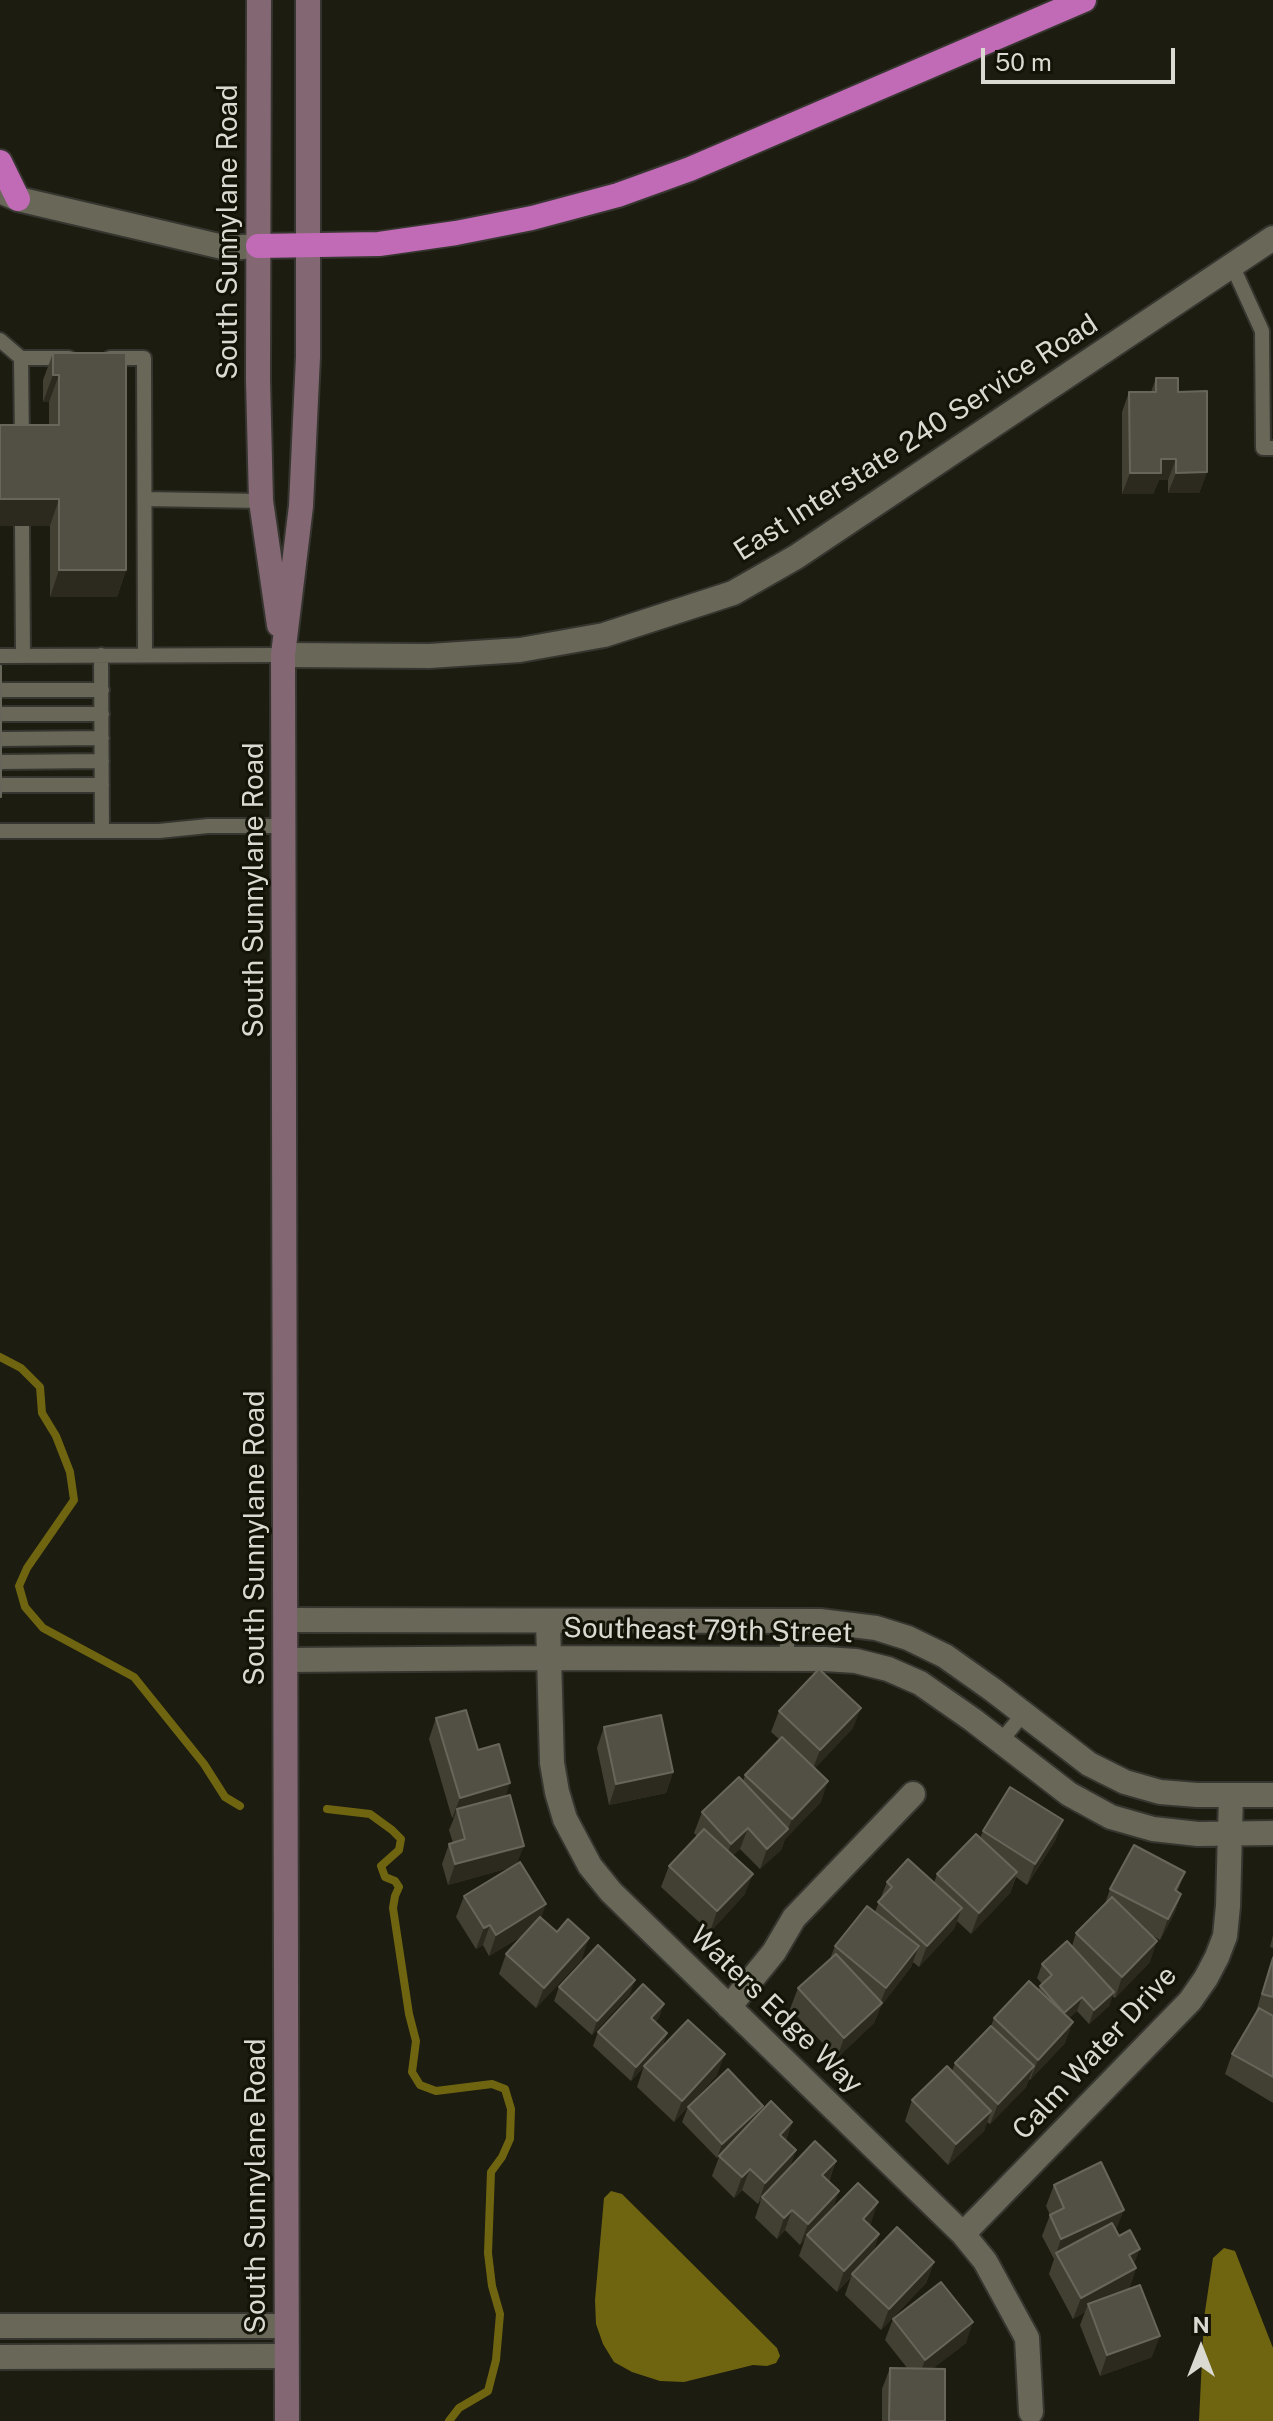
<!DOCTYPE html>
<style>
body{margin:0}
#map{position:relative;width:1273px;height:2421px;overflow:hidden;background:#1d1c10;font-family:"Public Sans",sans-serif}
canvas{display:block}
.north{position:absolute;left:1161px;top:2309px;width:80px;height:80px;-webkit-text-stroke:6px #141307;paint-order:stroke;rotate:0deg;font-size:22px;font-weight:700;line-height:32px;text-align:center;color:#dbdad2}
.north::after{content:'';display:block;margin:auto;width:28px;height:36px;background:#dbdad2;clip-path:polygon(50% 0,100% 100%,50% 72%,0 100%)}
.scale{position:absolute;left:981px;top:48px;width:194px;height:36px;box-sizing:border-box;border:4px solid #dbdad2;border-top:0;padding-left:10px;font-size:24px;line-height:28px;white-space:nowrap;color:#dbdad2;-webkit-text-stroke:6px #141307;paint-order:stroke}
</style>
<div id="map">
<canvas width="1273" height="2421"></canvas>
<div class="north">N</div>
<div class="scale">50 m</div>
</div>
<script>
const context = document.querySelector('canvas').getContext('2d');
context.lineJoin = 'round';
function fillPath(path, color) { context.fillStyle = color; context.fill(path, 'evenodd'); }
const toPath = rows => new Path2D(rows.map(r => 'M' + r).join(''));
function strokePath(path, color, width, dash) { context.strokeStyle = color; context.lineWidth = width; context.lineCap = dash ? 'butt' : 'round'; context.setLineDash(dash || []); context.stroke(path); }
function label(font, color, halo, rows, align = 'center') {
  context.font = font + ' "Public Sans",sans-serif'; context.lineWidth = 6; context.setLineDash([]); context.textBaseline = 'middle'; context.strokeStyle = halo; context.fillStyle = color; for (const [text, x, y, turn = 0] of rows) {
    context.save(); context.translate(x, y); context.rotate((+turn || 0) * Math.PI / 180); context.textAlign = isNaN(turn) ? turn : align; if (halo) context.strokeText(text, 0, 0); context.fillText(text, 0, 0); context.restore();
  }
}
fillPath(toPath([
 [611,2191,622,2194,777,2348,780,2356,776,2363,767,2366,753,2365,684,2382,660,2381,632,2372,614,2362,603,2344,596,2324,595,2300,604,2198],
 [1224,2248,1235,2251,1273,2348,1273,2421,1199,2421,1204,2318,1213,2258]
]), '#6f6511');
strokePath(toPath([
 [0,1357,21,1368,40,1387,42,1413,56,1436,70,1472,74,1500,27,1568,19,1586,25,1607,43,1628,134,1677,204,1764,225,1797,240,1806],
 [327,1809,370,1814,392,1830,401,1839,399,1850,381,1866,385,1877,395,1881,399,1887,395,1896,393,1908,409,2014,416,2041,412,2072,420,2085,436,2091,492,2084,505,2089,511,2109,510,2139,502,2157,491,2172,488,2253,492,2286,500,2314,496,2360,488,2391,459,2408,449,2421]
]), '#6f6511', 8);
const service = toPath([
 [1232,265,1262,331,1263,448,1273,448],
 [0,340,21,358,69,358],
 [21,358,22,442],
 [110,358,144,358,145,655],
 [145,499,261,501],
 [22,526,23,656],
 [101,655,102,831],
 [0,656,283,655],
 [0,690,102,690],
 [0,714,102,714],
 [0,739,102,738],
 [0,762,102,761],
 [0,785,102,785],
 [0,831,159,831,208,826,283,826],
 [787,1621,787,1659],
 [1000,1742,1024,1713]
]);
const minor = toPath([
 [283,655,429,656,520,650,604,635,733,593,796,557,1273,238],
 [286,1620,820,1621,876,1628,908,1638,945,1656,993,1690,1089,1764,1125,1782,1160,1792,1197,1795,1273,1795],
 [548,1621,552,1763,557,1792,565,1819,590,1866,611,1892,963,2234,985,2261,1027,2338,1031,2412],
 [286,1660,549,1658,825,1659,856,1661,888,1669,920,1683,973,1720,1069,1794,1111,1817,1153,1829,1198,1834,1273,1833],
 [729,2007,774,1952,794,1918,913,1794],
 [963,2234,1190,2001,1206,1978,1217,1957,1225,1936,1228,1906,1231,1795],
 [0,2326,286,2326],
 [0,2357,286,2356]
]);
const tertiary = toPath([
 [0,191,18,199,227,248,258,246]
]);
const secondary = toPath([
 [259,0,258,380,261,501,279,625],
 [287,2421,283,655,301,506,308,357,308,0]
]);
const motorway = toPath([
 [0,162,18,199],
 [258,246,379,244,456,233,532,218,618,195,690,169,1084,0]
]);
strokePath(service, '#36352f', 18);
strokePath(minor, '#36352f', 28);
strokePath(tertiary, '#36352f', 28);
strokePath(secondary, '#36352f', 28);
strokePath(motorway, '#36352f', 28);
strokePath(service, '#686758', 14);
strokePath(minor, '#686758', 24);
strokePath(tertiary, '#686758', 24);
strokePath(secondary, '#836874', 24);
strokePath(motorway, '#c16ab6', 24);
fillPath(toPath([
 [53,353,126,570,117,597,50,597,50,526,0,526,49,425,49,402,43,402,43,380],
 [1156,378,1178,392,1207,472,1199,493,1168,493,1168,480,1159,480,1153,494,1122,494,1122,412,1129,392,1151,392],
 [779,1711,853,1728,815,1768,821,1802,785,1839,781,1850,760,1869,740,1849,733,1855,745,1894,710,1932,661,1887,669,1866,697,1836,694,1833,702,1812,743,1781,745,1775,779,1739,771,1732],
 [436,1718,478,1750,505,1796,517,1863,541,1918,582,1959,536,2008,499,1974,506,1954,525,1934,489,1956,483,1945,476,1949,456,1917,464,1896,509,1868,448,1885,442,1864,449,1844,453,1843,449,1830,454,1818,452,1818,429,1739],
 [604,1727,673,1772,666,1793,609,1805,597,1748],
 [1063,1820,1055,1841,1027,1885,1016,1877,1010,1893,971,1934,957,1921,954,1929,919,1967,913,1962,911,1967,881,2006,874,2023,837,2058,790,2009,798,1988,830,1959,835,1946,875,1912,887,1882,934,1883,937,1874,980,1838,983,1831],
 [1185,1872,1177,1892,1181,1894,1174,1914,1160,1940,1151,1935,1150,1962,1115,1998,1112,1996,1109,2006,1089,2024,1077,2011,1069,2018,1065,2043,1030,2080,1029,2079,1026,2087,990,2124,987,2122,984,2131,948,2165,905,2121,912,2100,952,2071,955,2063,991,2026,994,2018,1038,1990,1042,1984,1037,1978,1042,1964,1072,1946,1076,1933,1105,1904,1110,1889],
 [1273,1935,1273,1948,1270,1947],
 [1273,1955,1273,2103,1225,2074,1232,2054,1255,2015],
 [559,1987,630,1994,592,2035,554,2001],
 [659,2018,655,2022,667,2033,662,2047,631,2081,593,2046,598,2032],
 [644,2066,717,2075,674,2122,637,2087],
 [688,2107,761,2111,792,2122,786,2140,790,2168,836,2161,829,2181,833,2209,871,2223,869,2225,879,2234,873,2252,934,2262,926,2283,881,2330,845,2295,851,2277,837,2292,799,2256,805,2239,800,2245,785,2230,777,2239,755,2218,761,2200,758,2204,742,2190,734,2198,712,2176,719,2157,717,2158,682,2122],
 [1054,2185,1116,2231,1136,2268,1129,2289,1152,2357,1100,2376,1080,2325,1085,2312,1073,2319,1049,2274,1054,2259,1042,2236,1050,2215,1046,2206],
 [893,2319,966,2343,932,2369,945,2421,882,2421,882,2389,890,2368,908,2369,885,2340]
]), '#424033');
fillPath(toPath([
 [53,375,59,375,49,402,43,402],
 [1161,459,1176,459,1168,480,1159,480,1153,494,1122,494,1130,473],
 [1207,472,1199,493,1168,493,1176,473],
 [0,499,59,499,50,526,0,526],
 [59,570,126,570,117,597,50,597],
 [861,1708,853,1728,812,1771,820,1750],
 [673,1772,666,1793,609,1805,616,1784],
 [828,1781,821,1802,785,1839,781,1850,760,1869,767,1849,788,1829,792,1819],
 [510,1783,503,1804,457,1809,454,1818,452,1818,460,1798],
 [1063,1820,1055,1841,1027,1885,1035,1864],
 [748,1828,740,1849,723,1864,731,1844],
 [524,1846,516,1866,448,1885,455,1864],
 [1017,1872,1010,1893,971,1934,979,1913],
 [753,1874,745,1894,710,1932,717,1911],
 [1181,1894,1174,1914,1160,1940,1168,1919],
 [546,1904,539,1925,489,1956,496,1935],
 [962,1908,954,1929,919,1967,927,1946],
 [490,1925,483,1945,476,1949,484,1928],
 [589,1938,582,1959,536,2008,544,1988],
 [1157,1941,1150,1962,1115,1998,1122,1977],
 [919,1946,911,1967,881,2006,874,2023,837,2058,844,2038,880,2004,886,1988],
 [635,1980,630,1994,592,2035,597,2021],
 [1114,1992,1109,2006,1089,2024,1094,2010],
 [1082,1997,1077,2011,1059,2027,1064,2013],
 [664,2004,659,2018,646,2032,651,2018],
 [1073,2022,1065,2043,1030,2080,1038,2060],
 [667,2033,662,2047,631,2081,636,2067],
 [725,2054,717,2075,674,2122,682,2101],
 [1034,2066,1026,2087,990,2124,998,2104],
 [763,2106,758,2120,717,2158,722,2144],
 [991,2111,984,2131,948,2165,956,2144],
 [792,2122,785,2142,780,2135],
 [796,2150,789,2171,762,2197,758,2204,765,2183],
 [836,2161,828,2182,822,2175],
 [750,2169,742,2190,734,2198,742,2177],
 [839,2191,832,2212,807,2235,805,2239,800,2245,808,2224],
 [878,2202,871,2223,855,2239,863,2219],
 [792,2210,785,2230,777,2239,784,2218],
 [1124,2210,1116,2230,1056,2253,1054,2260,1061,2239],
 [879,2234,872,2255,852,2274,851,2277,837,2292,844,2271],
 [1140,2249,1132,2269,1129,2255],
 [934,2262,926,2283,881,2330,889,2309],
 [1136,2268,1129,2289,1088,2304,1085,2312,1073,2319,1081,2298],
 [973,2322,966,2343,917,2381,925,2360],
 [1160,2336,1152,2357,1100,2376,1107,2355]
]), '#2c2a1e');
const building = toPath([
 [53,353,126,353,126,570,59,570,59,499,0,499,0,425,59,425,59,375,53,375,53,353],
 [1156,378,1178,378,1178,392,1207,391,1207,472,1176,473,1176,459,1161,459,1161,473,1130,473,1129,392,1156,392,1156,378],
 [0,666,1,666,1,797,0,797,0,666],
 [819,1669,861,1708,820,1750,779,1711,819,1669],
 [466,1710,478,1750,499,1744,510,1783,460,1798,436,1718,466,1710],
 [661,1715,673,1772,616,1784,604,1727,661,1715],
 [782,1737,828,1781,792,1819,745,1775,782,1737],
 [739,1777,788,1829,767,1849,748,1828,731,1844,702,1812,739,1777],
 [1010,1787,1063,1820,1035,1864,983,1831,1010,1787],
 [510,1795,524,1846,455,1864,449,1844,465,1839,457,1809,510,1795],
 [704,1829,753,1874,717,1911,669,1866,704,1829],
 [976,1834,1017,1872,979,1913,937,1874,976,1834],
 [1134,1845,1185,1872,1175,1890,1181,1894,1168,1919,1110,1889,1134,1845],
 [908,1859,962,1908,927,1946,878,1902,892,1887,887,1882,908,1859],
 [520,1862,546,1904,496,1935,490,1925,484,1928,464,1896,520,1862],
 [1112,1897,1157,1941,1122,1977,1076,1933,1112,1897],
 [867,1906,919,1946,886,1988,835,1946,867,1906],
 [540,1917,557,1932,568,1919,589,1938,544,1988,506,1954,540,1917],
 [1067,1941,1114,1992,1094,2010,1082,1997,1064,2013,1040,1986,1052,1975,1042,1964,1067,1941],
 [598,1945,635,1980,597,2021,559,1987,598,1945],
 [836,1954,882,2003,844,2038,798,1988,836,1954],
 [1273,1958,1273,1997,1262,1994,1273,1958],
 [1029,1981,1073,2022,1038,2060,994,2018,1029,1981],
 [643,1984,664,2004,651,2018,667,2033,636,2067,598,2032,643,1984],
 [1259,2008,1273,2016,1273,2077,1232,2054,1259,2008],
 [688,2020,725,2054,682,2101,644,2066,688,2020],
 [991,2026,1034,2066,998,2104,955,2063,991,2026],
 [947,2066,991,2111,956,2144,912,2100,947,2066],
 [728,2069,763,2106,722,2144,688,2107,728,2069],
 [771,2101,792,2122,780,2135,796,2150,765,2183,750,2169,742,2177,719,2156,771,2101],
 [815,2141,836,2161,822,2175,839,2191,808,2224,792,2210,784,2218,762,2197,815,2141],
 [1101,2162,1124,2210,1061,2239,1050,2215,1064,2208,1054,2185,1101,2162],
 [858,2183,878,2202,863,2219,879,2234,844,2271,807,2235,858,2183],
 [1112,2223,1119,2236,1130,2230,1140,2249,1129,2255,1136,2268,1081,2298,1056,2253,1112,2223],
 [897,2227,934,2262,889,2309,852,2274,897,2227],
 [941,2282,973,2322,925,2360,893,2319,941,2282],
 [1140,2285,1160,2336,1107,2355,1088,2304,1140,2285],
 [890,2368,945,2369,945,2421,889,2421,890,2368]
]);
fillPath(building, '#525044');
strokePath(building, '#68665a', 2);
label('28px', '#dbdad2', '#141307', [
 ["South Sunnylane Road",228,232,-90],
 ["East Interstate 240 Service Road",916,438,-33],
 ["South Sunnylane Road",254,890,-90],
 ["South Sunnylane Road",255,1538,-90],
 ["Southeast 79th Street",708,1631,1],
 ["Waters Edge Way",776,2010,44],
 ["Calm Water Drive",1095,2053,-47],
 ["South Sunnylane Road",256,2186,-90]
]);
</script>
